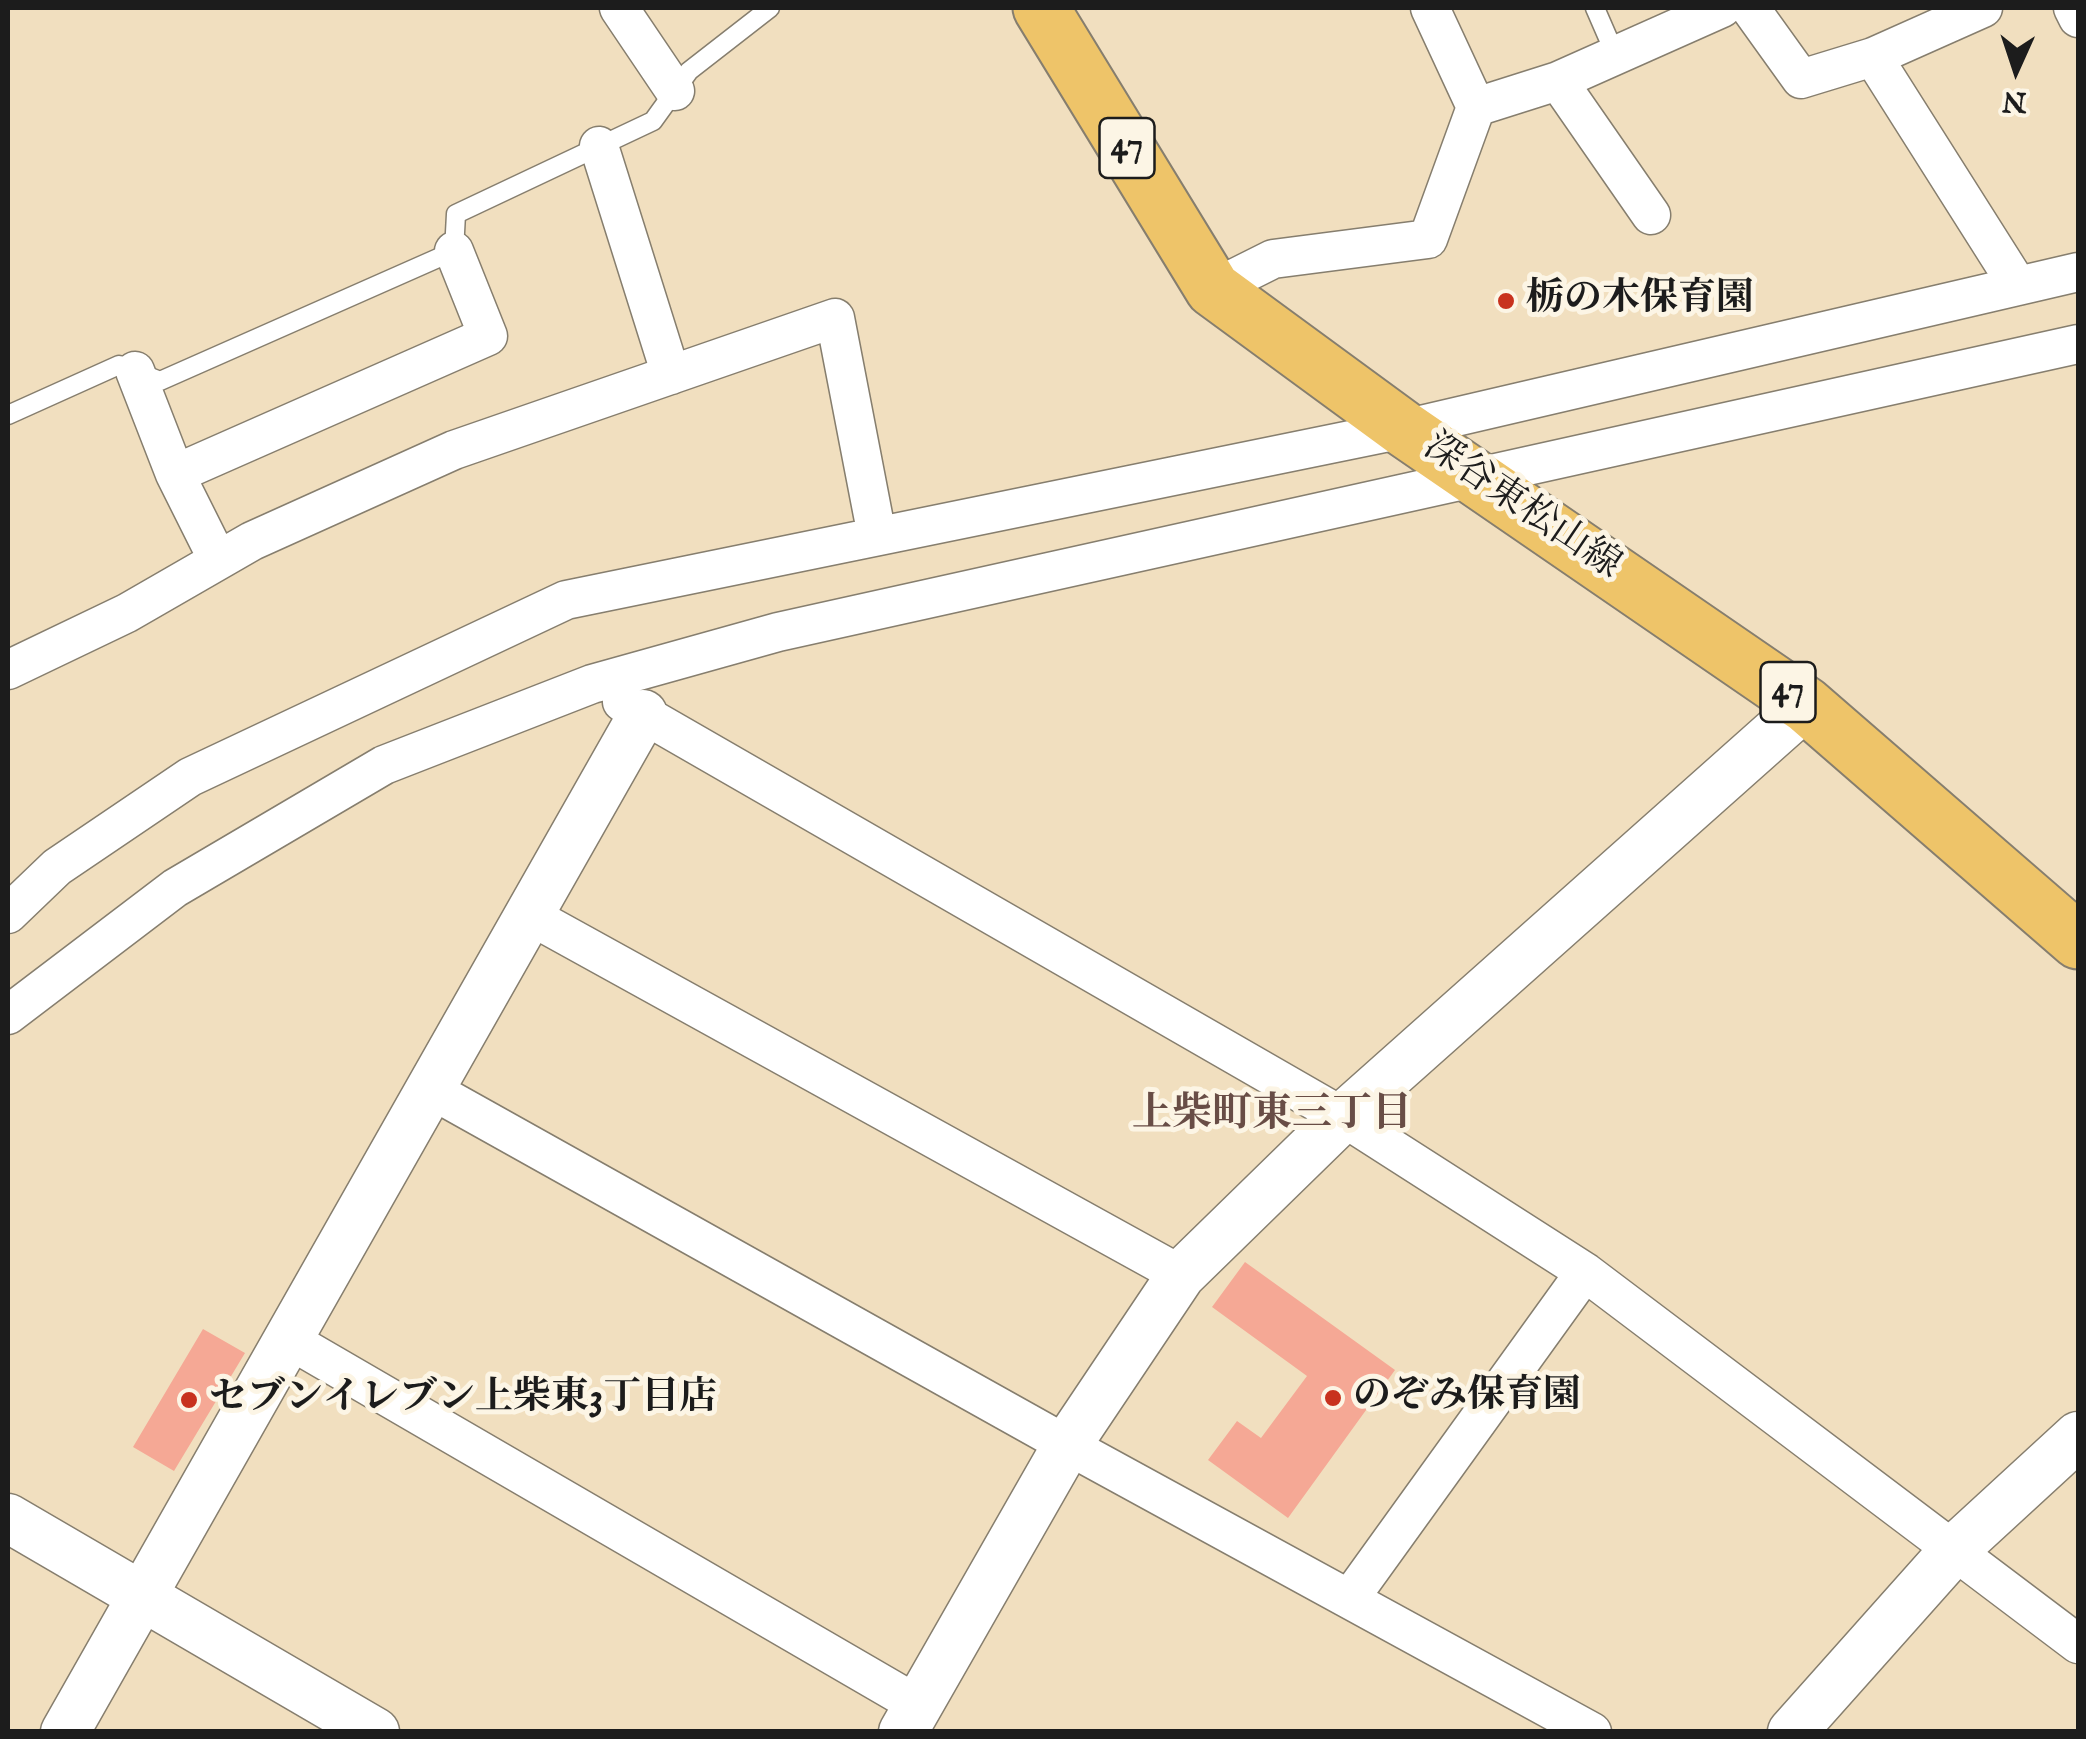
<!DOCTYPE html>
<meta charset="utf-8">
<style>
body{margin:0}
#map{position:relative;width:2086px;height:1739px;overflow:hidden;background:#f1dfbf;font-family:"IM FELL English",serif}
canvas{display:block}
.frame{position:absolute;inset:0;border:10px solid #1c1c1c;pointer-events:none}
.north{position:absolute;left:1966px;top:20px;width:100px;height:100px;-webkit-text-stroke:8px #fcf5e5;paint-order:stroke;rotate:183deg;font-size:28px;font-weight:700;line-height:40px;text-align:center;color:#1c1c1c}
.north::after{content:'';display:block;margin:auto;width:35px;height:45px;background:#1c1c1c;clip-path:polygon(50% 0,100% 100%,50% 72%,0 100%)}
</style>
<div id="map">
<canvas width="2086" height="1739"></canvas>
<div class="frame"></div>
<div class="north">N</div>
</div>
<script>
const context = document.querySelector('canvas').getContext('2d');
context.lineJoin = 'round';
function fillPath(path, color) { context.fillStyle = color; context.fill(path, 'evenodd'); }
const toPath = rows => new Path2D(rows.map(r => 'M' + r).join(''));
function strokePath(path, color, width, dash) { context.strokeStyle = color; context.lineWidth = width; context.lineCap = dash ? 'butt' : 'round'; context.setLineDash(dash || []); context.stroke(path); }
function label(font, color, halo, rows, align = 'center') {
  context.font = font + ' "IM FELL English","Noto Serif JP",serif'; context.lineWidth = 10; context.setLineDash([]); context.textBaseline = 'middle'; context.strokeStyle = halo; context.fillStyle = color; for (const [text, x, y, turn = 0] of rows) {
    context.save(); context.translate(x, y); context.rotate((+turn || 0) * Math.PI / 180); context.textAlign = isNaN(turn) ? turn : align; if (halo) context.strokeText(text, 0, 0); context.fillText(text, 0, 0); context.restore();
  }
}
fillPath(toPath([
 [1245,1262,1395,1370,1288,1518,1208,1460,1237,1421,1261,1438,1307,1376,1212,1307],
 [203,1329,245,1353,174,1471,133,1447]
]), '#f5a895');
const service = toPath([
 [1595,8,1615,54],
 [8,415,119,365,160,381,454,251,456,214,653,121,689,71,770,8]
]);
const minor = toPath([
 [619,8,675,91],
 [1430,8,1476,107],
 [1750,8,1801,79,1873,57,1983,8],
 [2073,8,2078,18],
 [1873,57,2018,286],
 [1558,81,1651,215],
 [599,146,671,375],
 [1213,289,1273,259,1428,239,1476,107,1558,81,1722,8],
 [135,371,175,474,488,336,454,251],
 [175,474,218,560],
 [8,670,127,613,252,541,454,450,835,318,877,536],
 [622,702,1343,1117,1585,1272,2078,1644],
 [8,914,57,867,190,777,566,600,1404,429,2078,272],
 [529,915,1181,1275],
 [8,1015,175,888,384,765,592,684,778,632,2078,344],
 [430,1089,1067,1445,1592,1732],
 [288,1339,918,1705],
 [1350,1598,1585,1272]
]);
const tertiary = toPath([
 [8,1518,375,1732],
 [65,1732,643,714],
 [903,1732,1067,1445,1181,1275,1343,1117,1806,705],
 [1792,1732,1955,1549,2078,1436]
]);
const primary = toPath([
 [1041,8,1213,289,1404,429,1806,705,2078,941]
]);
strokePath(service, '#867e6e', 21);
strokePath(minor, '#867e6e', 41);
strokePath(tertiary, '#867e6e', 51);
strokePath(primary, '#867e6e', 59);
strokePath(service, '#fff', 18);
strokePath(minor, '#fff', 38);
strokePath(tertiary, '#fff', 48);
strokePath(primary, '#eec469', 55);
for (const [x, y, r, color] of [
 [1506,301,10,"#c8321e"],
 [1333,1398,10,"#c8321e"],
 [189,1400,10,"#c8321e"]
]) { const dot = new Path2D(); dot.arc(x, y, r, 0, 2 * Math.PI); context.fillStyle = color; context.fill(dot); strokePath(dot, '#fcf5e5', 4); }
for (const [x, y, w] of [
 [1127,148,55],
 [1788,692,55]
]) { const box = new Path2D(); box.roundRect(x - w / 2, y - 30, w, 60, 8); context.fillStyle = '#fcf5e5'; context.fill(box); strokePath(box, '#1c1c1c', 2.5); }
label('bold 35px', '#1c1c1c', null, [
 ["47",1127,148],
 ["47",1788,692]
]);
label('bold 38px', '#1c1c1c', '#fcf5e5', [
 ["栃の木保育園",1526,301],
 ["のぞみ保育園",1353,1398],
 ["セブンイレブン上柴東3丁目店",209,1400]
], 'left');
label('38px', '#1c1c1c', '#fcf5e5', [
 ["深谷東松山線",1521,508,34]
]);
label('bold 40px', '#684d46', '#fcf5e5', [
 ["上柴町東三丁目",1272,1117]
]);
</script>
